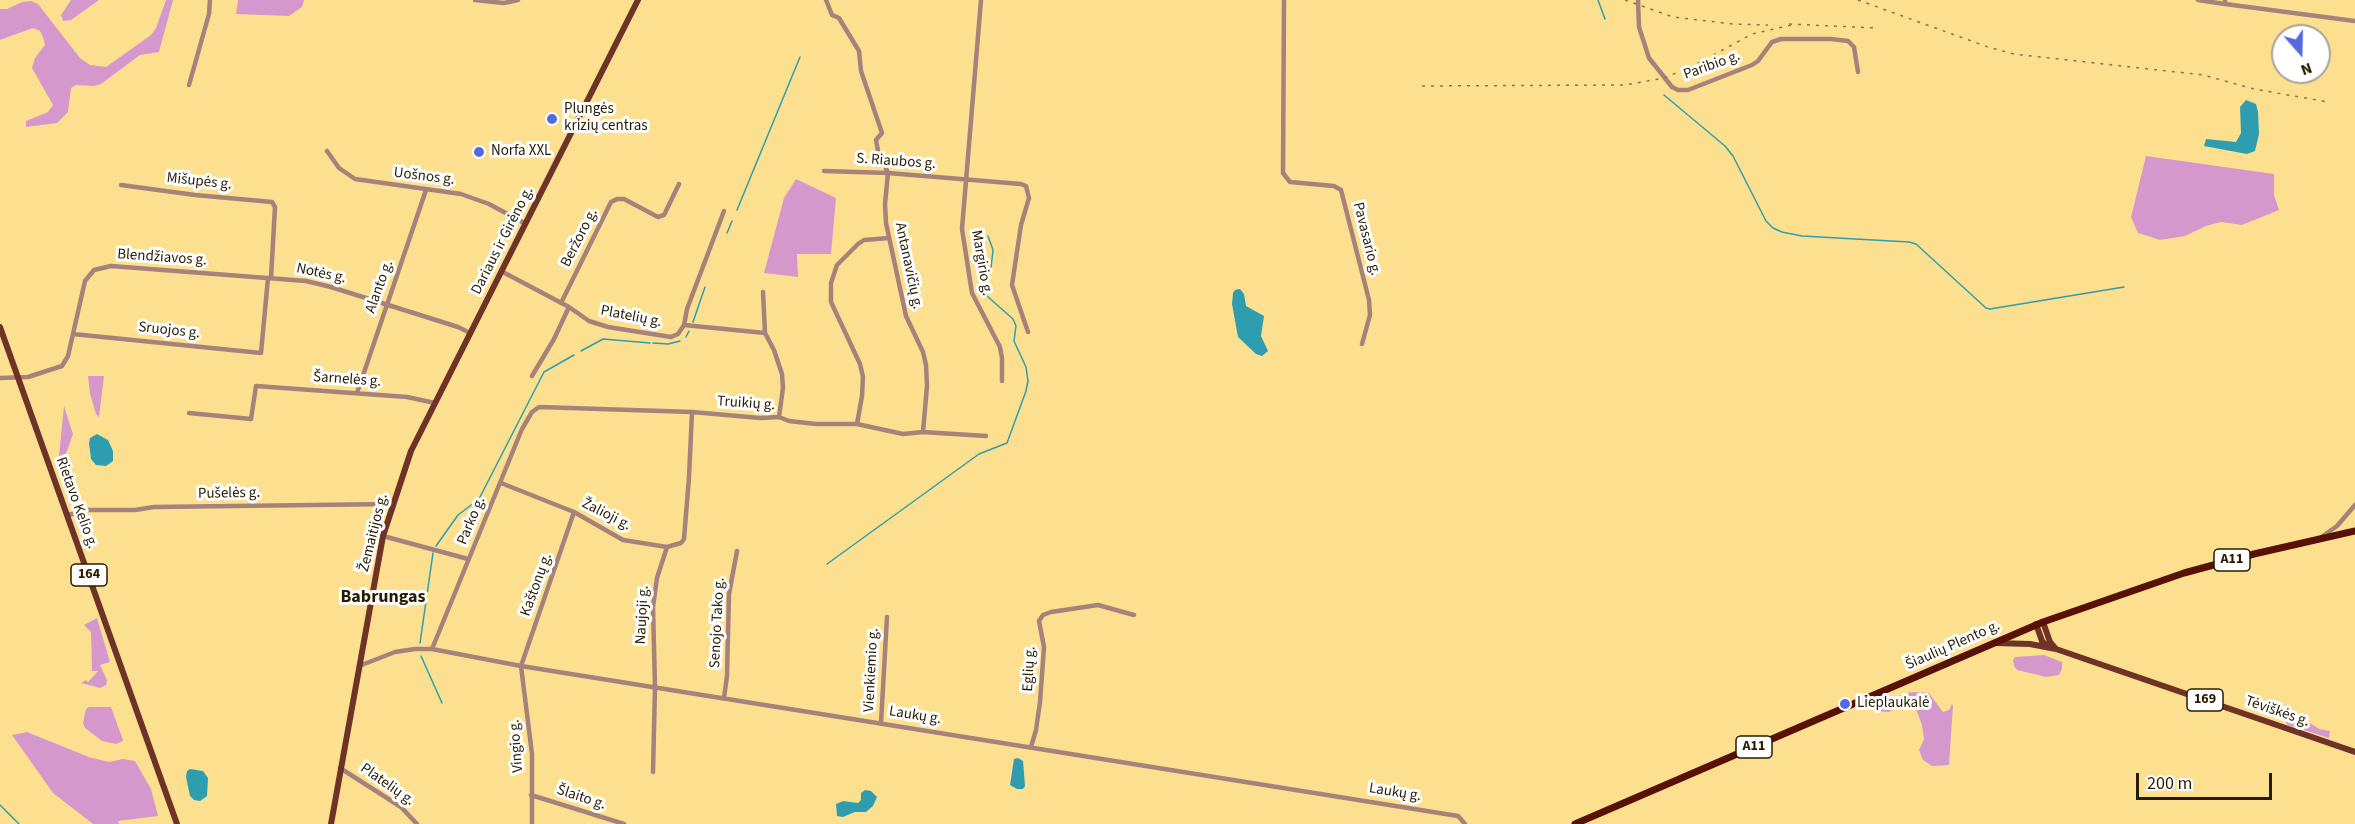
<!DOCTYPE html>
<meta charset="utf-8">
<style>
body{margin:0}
#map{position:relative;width:2355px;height:824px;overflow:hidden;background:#fce08f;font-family:"Source Sans 3",sans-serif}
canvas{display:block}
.north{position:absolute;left:2271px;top:24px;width:60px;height:60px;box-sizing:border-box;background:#fff;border:2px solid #a9a499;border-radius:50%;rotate:160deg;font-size:16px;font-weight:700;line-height:24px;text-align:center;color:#271c00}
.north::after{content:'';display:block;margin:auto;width:21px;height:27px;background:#536ae0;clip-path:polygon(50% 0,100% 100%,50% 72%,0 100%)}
.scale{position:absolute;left:2136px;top:773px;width:136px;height:27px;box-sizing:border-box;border:3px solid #271c00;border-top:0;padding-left:8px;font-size:18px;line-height:21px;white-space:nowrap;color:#271c00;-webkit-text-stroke:4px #fff;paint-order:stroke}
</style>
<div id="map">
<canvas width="2355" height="824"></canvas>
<div class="north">N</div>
<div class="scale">200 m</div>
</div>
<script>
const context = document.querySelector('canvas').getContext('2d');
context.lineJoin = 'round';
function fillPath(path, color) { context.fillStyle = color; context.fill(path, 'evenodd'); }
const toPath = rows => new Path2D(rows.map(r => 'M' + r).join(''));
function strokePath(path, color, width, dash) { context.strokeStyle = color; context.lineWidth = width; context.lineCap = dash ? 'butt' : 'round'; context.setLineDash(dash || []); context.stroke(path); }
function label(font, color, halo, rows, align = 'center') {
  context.font = font + ' "Source Sans 3",sans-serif'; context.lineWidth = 6; context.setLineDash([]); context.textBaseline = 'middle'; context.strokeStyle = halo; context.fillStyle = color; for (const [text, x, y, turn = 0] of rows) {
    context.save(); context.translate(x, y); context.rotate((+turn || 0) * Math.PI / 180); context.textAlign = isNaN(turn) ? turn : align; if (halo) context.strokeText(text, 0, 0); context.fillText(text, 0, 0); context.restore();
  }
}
fillPath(toPath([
 [71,0,99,0,71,20,63,21,61,15],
 [166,0,173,0,159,52,140,55,101,84,94,86,76,85,71,88,68,112,57,123,26,127,26,121,48,112,53,105,32,68,35,58,45,45,43,37,40,31,33,28,0,40,0,9,7,9,22,2,31,1,38,4,80,58,90,65,106,67,151,35,156,28],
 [238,0,304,0,302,7,289,16,236,14],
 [2146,156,2274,174,2274,195,2279,210,2242,225,2221,222,2206,226,2185,236,2160,240,2138,233,2131,217],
 [796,179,836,198,831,254,797,254,798,277,764,273,784,198],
 [88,376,104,376,99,417,96,414,90,394],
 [64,406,73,434,62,465,59,456],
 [97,618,110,662,100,665,107,680,106,685,100,688,81,683,86,680,88,682,98,671,92,671,91,632,84,625],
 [2044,655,2062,662,2062,669,2059,675,2046,677,2017,670,2014,666,2013,660,2015,657],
 [1912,692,1929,693,1943,712,1949,710,1952,704,1953,706,1949,765,1932,766,1923,760,1919,750,1924,739,1922,725,1913,701,1909,700,1889,712,1875,711,1875,706,1882,701],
 [89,707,111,707,123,740,121,742,116,744,102,741,85,728,83,723,86,709],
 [2286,713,2298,715,2319,729,2330,731,2329,738,2288,725,2281,715],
 [27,732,89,757,109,762,123,759,135,761,151,789,158,816,118,821,119,824,93,824,53,793,12,735]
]), '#d598cd');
fillPath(toPath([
 [2246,100,2256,104,2258,112,2259,134,2255,151,2247,154,2204,146,2206,139,2236,142,2241,133,2240,107],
 [1240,289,1244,294,1246,306,1264,316,1261,336,1268,351,1262,356,1256,354,1238,337,1232,304,1233,293,1235,290],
 [97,434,108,440,113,451,113,461,106,466,96,465,91,459,89,443,90,438],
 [1018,758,1023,761,1025,786,1023,789,1017,789,1010,785,1014,759],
 [190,769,203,771,208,778,207,796,200,801,194,800,190,796,186,777,187,771],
 [865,790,871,791,877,797,873,806,866,812,855,812,843,817,837,816,836,804,843,801,858,803,861,800,861,793]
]), '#2e9db0');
strokePath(toPath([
 [1598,0,1605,19],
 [1664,95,1725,146,1733,156,1766,221,1773,228,1782,232,1802,236,1909,242,1916,244,1986,308,1990,309,2124,287],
 [737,210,800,57],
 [727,233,732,221],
 [988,236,993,250,991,268],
 [693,322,705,287],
 [686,337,689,331],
 [653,343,668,344,680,341],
 [581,351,603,339,650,343],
 [436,546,458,515,479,499,544,372,574,355],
 [827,564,979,454,1007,443,1026,391,1028,381,1026,367,1014,341,1016,326,1013,319,987,296,987,284],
 [420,643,433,553],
 [421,656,442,703],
 [0,805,19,824]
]), '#2e9db0', 1.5);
strokePath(toPath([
 [475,0,504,3,518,0],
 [826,0,832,15,839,18,859,51,861,71,882,133,876,140,878,151,888,173,885,204,886,223,906,316,923,352,926,365,927,386,923,432],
 [981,0,962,229,972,293,1000,347,1002,358,1002,381],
 [1284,0,1283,173,1290,182,1334,186,1341,190,1369,300,1370,315,1362,344],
 [1638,0,1639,27,1649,58,1672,87,1678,90,1688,90,1752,65,1758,61,1772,42,1781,39,1831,39,1848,41,1854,47,1858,72],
 [2198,0,2225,4],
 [2225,0,2225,4,2355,21],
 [189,85,209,14,210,0],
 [327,151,339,168,355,179,461,194,489,204,526,224],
 [824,171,888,173,1021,184,1026,186,1029,198,1021,225,1012,285,1028,332],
 [121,185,195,195,272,202,275,207,271,278],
 [501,271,569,307,589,321,608,327,671,337,678,334,684,325,765,333],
 [763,292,765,333,774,350,782,374,783,388,779,417],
 [561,303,611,202,617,199,624,199,658,217,664,215,679,184],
 [684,325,687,309,724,211],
 [73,334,261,353,268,278],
 [532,376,554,339,569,307],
 [0,378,28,377,62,366,68,356,85,281,94,270,111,266,306,281,331,287,458,327,470,333],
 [357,393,426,190],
 [189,413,251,419,256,386,407,397,435,403],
 [857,424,862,396,863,377,860,364,831,302,831,283,837,265,858,244,864,240,889,238],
 [501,483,574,512,623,540,667,547,681,543,684,539,689,477,692,412],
 [68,515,88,510,135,510,154,507,392,504],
 [383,536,468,559],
 [2320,538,2337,526,2355,505],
 [432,649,522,429,532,412,539,407,692,412,760,418,779,417,789,421,816,424,857,424,903,434,923,432,986,436],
 [359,666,395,652,415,649,432,649,521,666,1458,816,1465,824],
 [724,698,727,676,729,594,737,551],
 [881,723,887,617],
 [1031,747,1036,730,1040,702,1044,647,1039,621,1043,615,1051,612,1098,605,1134,615],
 [340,768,401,807,417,824],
 [653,772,655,687,653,607,657,578,667,547],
 [531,795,624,824],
 [532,824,532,754,521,666,574,512]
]), '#a6827a', 4.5);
strokePath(toPath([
 [0,327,177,824],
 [2043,622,2050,642,2055,648],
 [2036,624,2042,641,2047,647],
 [1995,643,2030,644,2056,649,2355,752],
 [331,824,383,536,411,451,638,0]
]), '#6e3227', 6);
strokePath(toPath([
 [1575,824,2043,622,2184,573,2254,554,2355,531]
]), '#581107', 7);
strokePath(toPath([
 [1625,0,1673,17,1733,24,1768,25],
 [1858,0,1988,47,2014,54,2203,75,2254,89,2328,102],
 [1789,24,1876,28],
 [1422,86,1625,85,1664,78,1695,65,1752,34,1796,24]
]), '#887541', 1.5, [3, 6]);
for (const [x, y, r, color] of [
 [552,119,6,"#536ae0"],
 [479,152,6,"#536ae0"],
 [1845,704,6,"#536ae0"]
]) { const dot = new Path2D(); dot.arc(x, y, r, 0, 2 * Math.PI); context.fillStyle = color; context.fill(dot); strokePath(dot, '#fff', 2); }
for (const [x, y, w] of [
 [2232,560,36],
 [89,575,36],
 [2205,700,36],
 [1754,747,36]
]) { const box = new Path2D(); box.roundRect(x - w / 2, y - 11, w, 22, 4.5); context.fillStyle = '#fff'; context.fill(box); strokePath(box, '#271c00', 1.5); }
label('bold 14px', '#271c00', null, [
 ["A11",2232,560],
 ["164",89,575],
 ["169",2205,700],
 ["A11",1754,747]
]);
label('15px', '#271c00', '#fff', [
 ["Paribio g.",1712,66,-20],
 ["S. Riaubos g.",896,162,4],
 ["Uošnos g.",424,177,7],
 ["Mišupės g.",199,182,6],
 ["Beržoro g.",580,238,-63],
 ["Pavasario g.",1366,239,76],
 ["Dariaus ir Girėno g.",503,241,-63],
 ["Blendžiavos g.",162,258,4],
 ["Margirio g.",981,263,80],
 ["Antanavičių g.",908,266,78],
 ["Notės g.",321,274,12],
 ["Alanto g.",380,287,-70],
 ["Platelių g.",631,317,11],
 ["Sruojos g.",169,331,6],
 ["Šarnelės g.",347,380,4],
 ["Truikių g.",746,404,4],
 ["Pušelės g.",229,494,-1],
 ["Rietavo Kelio g.",76,503,70],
 ["Žalioji g.",606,515,27],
 ["Parko g.",472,521,-67],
 ["Žemaitijos g.",374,533,-76],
 ["Kaštonų g.",537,585,-70],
 ["Naujoji g.",643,615,-87],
 ["Senojo Tako g.",718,623,-87],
 ["Šiaulių Plento g.",1953,646,-24],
 ["Eglių g.",1030,669,-87],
 ["Vienkiemio g.",872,670,-87],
 ["Tėviškės g.",2277,712,19],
 ["Laukų g.",915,716,9],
 ["Vingio g.",517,746,-94],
 ["Platelių g.",387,785,35],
 ["Laukų g.",1395,793,9],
 ["Šlaito g.",581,798,18]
]);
label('15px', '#271c00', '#fff', [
 ["Plungės",564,110],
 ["krizių centras",564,127],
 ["Norfa XXL",491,152],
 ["Lieplaukalė",1857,704]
], 'left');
label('bold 18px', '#271c00', '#fff', [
 ["Babrungas",383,598]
]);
</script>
